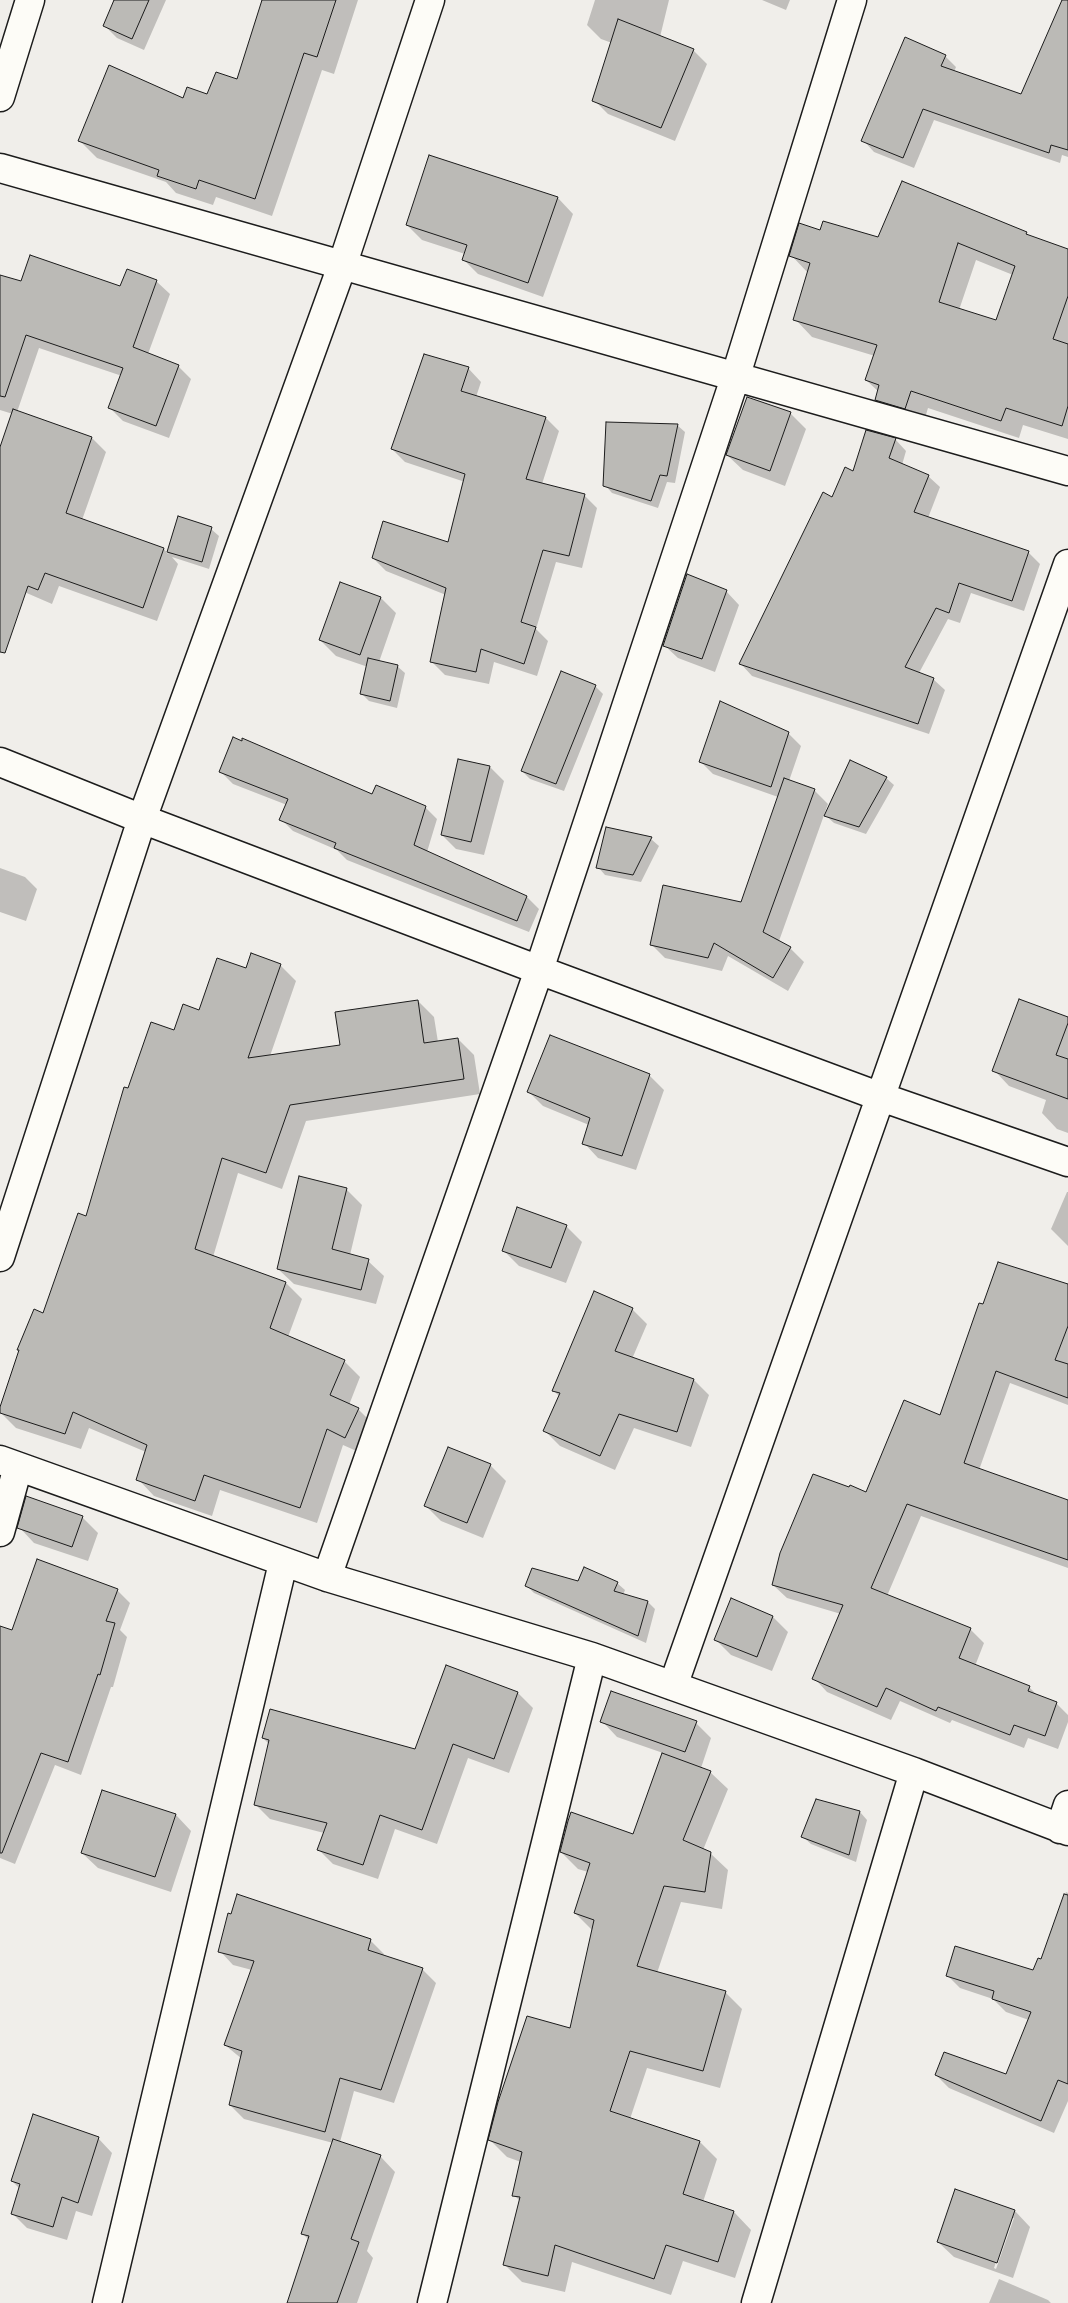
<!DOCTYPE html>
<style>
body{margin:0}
canvas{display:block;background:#f0eeea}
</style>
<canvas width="1068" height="2303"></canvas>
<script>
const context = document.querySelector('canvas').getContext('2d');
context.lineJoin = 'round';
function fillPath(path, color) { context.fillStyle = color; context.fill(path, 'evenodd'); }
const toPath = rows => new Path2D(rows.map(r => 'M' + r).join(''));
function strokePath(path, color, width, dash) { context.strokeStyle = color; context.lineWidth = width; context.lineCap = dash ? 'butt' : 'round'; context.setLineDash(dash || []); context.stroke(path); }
fillPath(toPath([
 [116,0,166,0,144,50,117,38,105,26],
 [264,0,358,0,334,74,322,70,272,216,216,197,213,205,176,193,166,182,97,158,79,140,184,99,208,95,237,81],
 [595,0,669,0,660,37,693,50,707,64,675,141,608,114,594,100,612,43,601,39,587,25],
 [762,0,790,0,786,10],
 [1063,0,1068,0,1068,157,1062,155,1060,163,934,120,914,168,874,152,863,140,945,56,956,67,954,72,1022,95],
 [430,157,558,198,573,214,543,297,478,274,463,259,465,254,422,240,407,225],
 [821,231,878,239,1026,233,1030,237,1068,251,1068,439,1023,425,1019,438,928,408,923,425,894,417,876,400,879,392,866,380,875,356,812,337,795,319,808,273,791,255],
 [976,260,1013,275,997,322,959,310],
 [0,276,22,282,121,288,156,281,170,294,148,354,178,366,191,379,169,438,123,421,110,408,122,376,39,348,16,415,0,410],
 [468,368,481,382,476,397,546,418,559,431,542,484,584,495,597,508,582,568,556,562,536,629,548,641,537,676,494,662,489,684,445,675,432,662,446,595,386,571,373,558,449,544,465,482,405,462,392,449],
 [790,413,806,429,785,486,743,470,727,455],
 [677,425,685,432,675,483,667,482,658,508,612,493,605,485],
 [59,427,92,438,106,452,82,520,164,549,168,554,179,518,211,529,219,536,209,569,172,557,178,564,157,621,59,586,52,604,22,591],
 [895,439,906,451,902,465,928,476,940,487,928,518,1028,552,1040,564,1024,611,971,593,960,623,948,619,919,673,933,679,945,690,929,734,752,676,741,664,833,498,854,472],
 [726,591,739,605,715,672,678,658,664,645],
 [381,598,396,613,379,662,397,666,405,673,397,708,369,701,362,694,368,667,336,656,320,640],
 [595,686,603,694,564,791,530,779,522,771],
 [788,733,801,746,789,781,814,790,828,804,779,941,790,948,804,962,788,991,728,956,722,971,665,958,651,944,742,904,778,797,713,774,700,761],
 [242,742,373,795,425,807,437,819,427,852,527,897,539,909,529,932,347,860,337,850,293,831,281,819,287,805,233,784,221,772],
 [490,767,504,781,484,855,456,849,442,835],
 [886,778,894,785,866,834,834,823,825,815],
 [651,839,659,846,641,882,605,875,598,867],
 [0,868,25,877,37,889,26,921,0,912],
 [280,965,296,981,270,1056,341,1046,418,1001,434,1017,438,1042,458,1039,474,1055,480,1094,306,1121,282,1189,238,1173,213,1257,286,1283,302,1299,288,1337,344,1361,360,1377,349,1405,358,1409,374,1425,361,1453,343,1445,317,1523,220,1490,212,1516,154,1496,138,1479,146,1452,89,1428,81,1449,16,1428,0,1412,87,1217,129,1090,175,1032,247,970],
 [1068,1019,1068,1133,1057,1129,1042,1113,1046,1100,1009,1086,994,1070],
 [649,1075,664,1090,636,1170,598,1158,584,1143,589,1125,543,1106,529,1092],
 [346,1189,362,1205,350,1255,368,1261,384,1276,376,1304,294,1284,278,1269],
 [1067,1192,1068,1192,1068,1246,1051,1229],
 [566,1226,582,1242,566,1283,519,1266,503,1250],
 [1068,1286,1068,1405,1010,1383,979,1470,1068,1501,1068,1568,921,1516,887,1596,970,1629,984,1643,975,1666,1029,1687,1039,1697,1056,1703,1068,1715,1068,1722,1058,1749,1028,1738,1024,1748,952,1720,950,1723,900,1701,891,1720,827,1692,814,1678,841,1614,787,1598,773,1585,867,1493,940,1417,984,1305],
 [632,1309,647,1324,632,1359,694,1380,709,1395,691,1447,634,1428,615,1470,560,1446,545,1431,560,1397,554,1391],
 [490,1465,506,1481,483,1538,441,1521,426,1506],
 [82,1517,98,1533,88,1561,34,1543,19,1527],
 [579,1582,617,1583,625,1590,623,1595,648,1602,655,1609,646,1643,534,1593,527,1586],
 [117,1590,130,1603,120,1630,127,1637,113,1687,111,1687,81,1775,55,1765,15,1864,0,1858,0,1627,12,1632],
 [773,1617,788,1632,772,1671,731,1655,715,1639],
 [447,1667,518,1693,533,1708,509,1773,468,1758,437,1844,395,1829,378,1879,333,1864,318,1849,324,1833,270,1819,255,1804,269,1744,263,1738,416,1751],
 [602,1721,696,1723,711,1738,701,1768,710,1772,728,1789,703,1850,710,1853,728,1870,722,1909,681,1902,657,1973,725,1992,742,2009,720,2088,647,2068,630,2119,700,2142,717,2159,703,2202,734,2212,751,2230,735,2278,683,2261,671,2295,572,2262,565,2292,522,2282,505,2265,520,2201,514,2195,521,2162,507,2157,490,2140,571,2029,592,1930,575,1913,588,1872,578,1869,561,1852,634,1835,663,1753,617,1737],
 [102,1791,176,1815,191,1831,171,1892,98,1868,82,1853],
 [860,1812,867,1820,856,1862,811,1844,803,1837],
 [1066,1892,1068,1893,1068,2101,1054,2133,949,2088,936,2075,1007,2075,1029,2020,1006,2012,993,1999,960,1988,947,1975,1034,1972,1041,1960],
 [370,1940,384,1954,383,1956,422,1969,436,1983,394,2103,354,2091,340,2142,380,2156,395,2172,367,2251,373,2258,357,2303,288,2303,309,2240,302,2233,333,2143,244,2119,230,2105,242,2059,225,2045,252,1970,233,1965,220,1951],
 [98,2138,112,2153,92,2216,76,2211,67,2240,27,2228,12,2213,20,2189,12,2181],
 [956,2191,1015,2211,1030,2227,1013,2278,954,2257,938,2242],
 [1011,2218,1014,2218,996,2269,994,2268],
 [999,2279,1048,2300,1051,2303,989,2303]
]), '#0003');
const building = toPath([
 [114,0,149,0,132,39,103,26,114,0],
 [262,0,336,0,317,57,304,53,255,199,199,180,196,189,157,176,159,170,78,141,109,65,183,98,187,87,207,94,216,72,237,79,262,0],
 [1062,0,1068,0,1068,150,1051,145,1049,153,923,109,903,158,861,141,905,37,946,55,941,66,1021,94,1062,0],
 [618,19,694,49,661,128,592,101,618,19],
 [429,155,558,197,528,283,462,260,467,245,406,225,429,155],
 [902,181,1027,232,1026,234,1068,249,1068,296,1053,339,1068,344,1068,406,1062,426,1006,408,1001,421,911,391,905,409,875,400,879,385,865,380,877,345,793,320,810,263,789,256,799,223,820,230,823,221,878,237,902,181],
 [958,243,1015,266,996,320,939,302,958,243],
 [30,255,120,286,127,269,157,280,133,347,179,365,156,426,108,408,123,368,26,335,5,397,0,396,0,275,21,281,30,255],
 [424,354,469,367,461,391,546,417,526,479,585,494,569,556,543,550,521,622,536,627,524,664,481,649,476,672,430,662,446,588,372,558,383,521,448,542,465,474,391,449,424,354],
 [747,397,791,412,770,471,726,455,747,397],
 [13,409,92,437,66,513,164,548,143,608,45,573,38,590,28,586,5,653,0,652,0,447,13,409],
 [606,422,678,424,667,476,660,475,651,501,603,486,606,422],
 [866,430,896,438,889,458,929,475,914,512,1029,551,1012,601,959,583,949,613,936,608,905,667,934,678,918,724,739,664,823,492,832,497,845,467,853,471,866,430],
 [178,516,212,527,202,562,167,552,178,516],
 [687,574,727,590,702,659,663,646,687,574],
 [340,582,381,597,360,655,319,640,340,582],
 [368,658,398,665,390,701,360,694,368,658],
 [561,671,596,685,556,784,521,771,561,671],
 [720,701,789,732,771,787,699,762,720,701],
 [233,737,242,741,242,738,372,794,376,785,426,806,414,845,527,896,517,921,334,848,336,843,279,820,288,799,219,772,233,737],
 [458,759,490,766,471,842,441,835,458,759],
 [850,760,887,777,859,827,824,816,850,760],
 [784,778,815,789,763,932,791,947,773,978,714,943,708,958,650,945,663,885,741,902,784,778],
 [606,827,652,837,633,875,596,868,606,827],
 [251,953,281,964,248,1058,340,1045,335,1012,418,1000,424,1043,458,1038,464,1079,290,1105,266,1173,222,1158,195,1249,286,1282,270,1328,345,1360,330,1395,359,1408,345,1438,327,1429,300,1508,204,1475,195,1501,136,1480,147,1445,73,1412,65,1434,0,1413,0,1407,19,1350,17,1350,34,1309,43,1313,78,1213,86,1216,124,1087,128,1088,151,1022,174,1030,183,1004,199,1010,217,958,246,968,251,953],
 [1019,999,1068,1017,1068,1023,1056,1055,1068,1059,1068,1099,992,1071,1019,999],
 [550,1035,650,1074,622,1156,582,1144,590,1118,527,1092,550,1035],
 [299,1176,347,1188,332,1249,369,1259,361,1290,277,1269,299,1176],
 [517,1207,567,1225,551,1268,502,1251,517,1207],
 [998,1262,1068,1284,1068,1326,1055,1360,1068,1364,1068,1398,996,1371,964,1463,1068,1500,1068,1560,907,1504,871,1588,971,1628,959,1658,1030,1686,1028,1691,1057,1702,1045,1736,1014,1725,1010,1735,938,1707,936,1711,886,1688,877,1707,812,1679,843,1605,772,1585,780,1553,813,1474,849,1487,850,1485,866,1492,904,1400,940,1415,979,1303,983,1304,998,1262],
 [594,1291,633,1308,615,1351,694,1379,677,1432,619,1414,600,1456,543,1431,560,1393,552,1391,594,1291],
 [448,1447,491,1464,467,1523,424,1506,448,1447],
 [26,1496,83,1516,72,1547,17,1528,26,1496],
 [37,1559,118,1589,106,1621,115,1623,100,1675,98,1674,68,1762,41,1753,2,1853,0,1853,0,1626,12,1630,37,1559],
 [584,1567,618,1582,614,1591,648,1601,638,1636,525,1586,532,1568,578,1581,584,1567],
 [731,1598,773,1616,757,1657,714,1640,731,1598],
 [446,1665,518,1692,494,1759,453,1744,422,1830,380,1815,363,1865,317,1850,327,1823,254,1805,269,1740,262,1738,270,1709,415,1749,446,1665],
 [611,1691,697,1721,685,1752,600,1722,611,1691],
 [662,1753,711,1771,683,1840,711,1852,705,1892,664,1886,637,1966,726,1991,703,2071,630,2051,610,2111,700,2141,683,2194,734,2211,718,2262,666,2245,654,2279,555,2245,548,2276,503,2265,520,2197,512,2196,522,2152,488,2140,498,2102,527,2016,570,2028,594,1920,574,1913,590,1863,560,1852,568,1821,571,1812,633,1834,662,1753],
 [102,1790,176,1814,155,1877,81,1853,102,1790],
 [816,1799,860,1811,849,1855,801,1837,816,1799],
 [237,1894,371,1939,368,1950,423,1968,381,2090,340,2078,325,2132,229,2105,242,2051,224,2045,254,1961,218,1952,228,1913,231,1914,237,1894],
 [1064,1894,1068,1895,1068,2084,1058,2080,1041,2121,935,2075,944,2052,1006,2074,1031,2012,992,1999,994,1991,946,1976,955,1946,1033,1970,1038,1958,1041,1959,1064,1894],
 [33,2114,99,2137,78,2203,62,2197,53,2227,11,2214,20,2184,11,2181,33,2114],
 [333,2139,381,2155,351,2239,359,2242,337,2303,287,2303,309,2236,301,2234,333,2139],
 [955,2189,1015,2210,997,2263,937,2242,955,2189]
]);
fillPath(building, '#bbbab6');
strokePath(building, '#1c1c1c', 1);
const street = toPath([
 [0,97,30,0],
 [0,168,1068,471],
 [0,762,142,819,539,970,881,1097,1068,1162],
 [0,1257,142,819,342,266,430,0],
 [0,1460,327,1577,592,1657,914,1772,1068,1831],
 [0,1532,18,1467],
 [327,1577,539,970,736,375,852,0],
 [673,1686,1068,564],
 [1060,1829,1068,1805],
 [107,2303,283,1563],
 [432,2303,592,1657],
 [756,2303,914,1772]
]);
strokePath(street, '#1c1c1c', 31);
strokePath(street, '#fdfcf7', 28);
</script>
